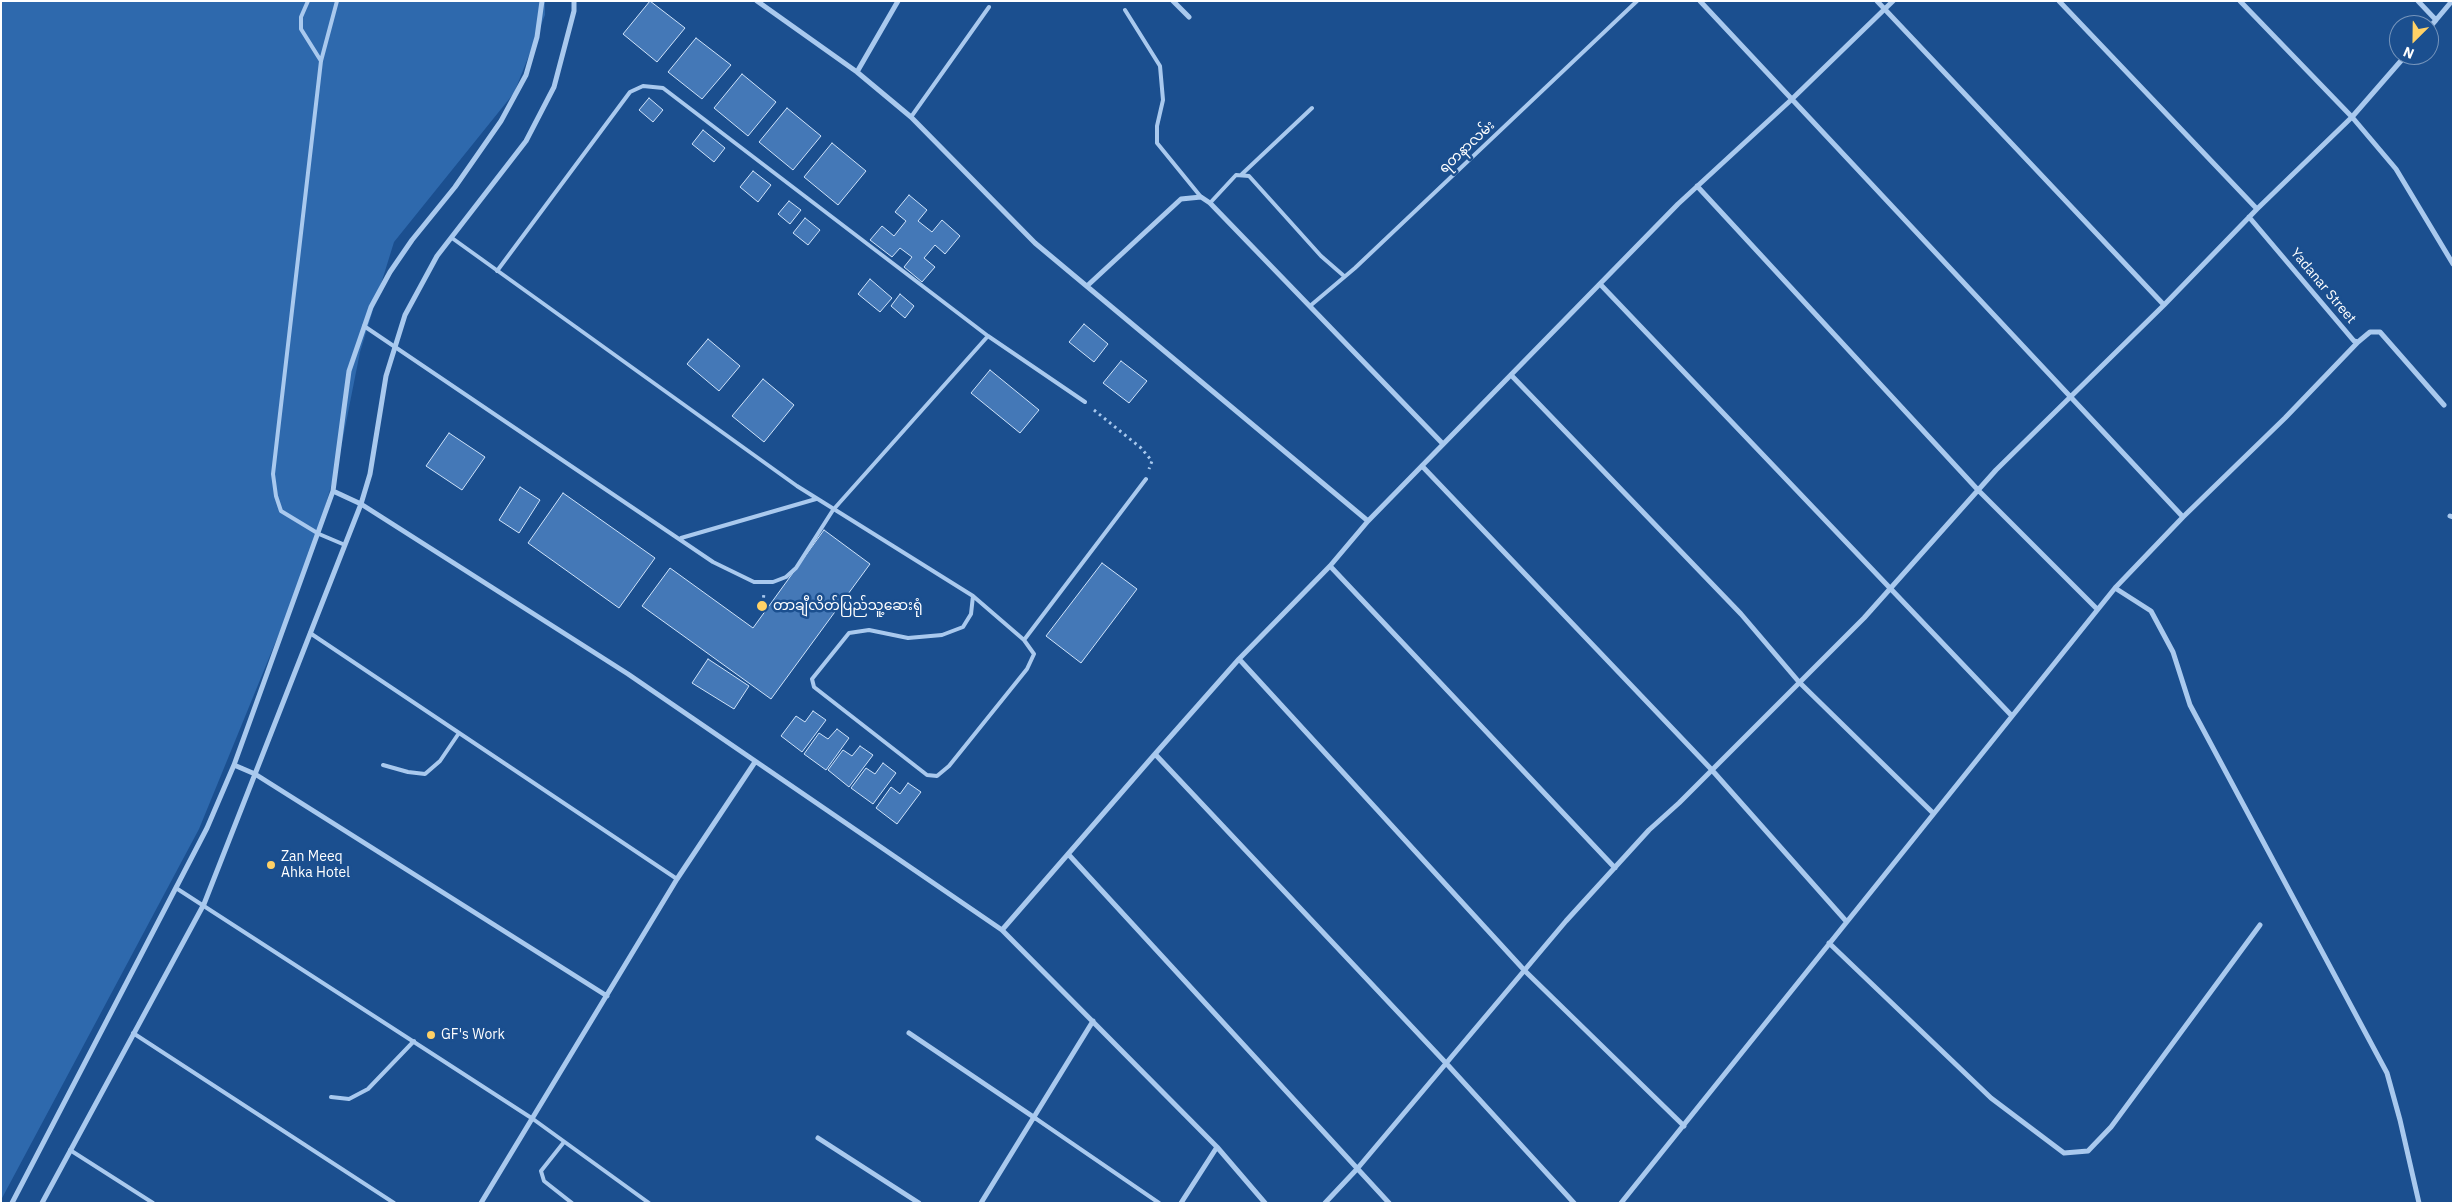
<!DOCTYPE html>
<meta charset="utf-8">
<style>
body{margin:0}
#map{position:relative;width:2454px;height:1204px;overflow:hidden;background:#1b4f8f;font-family:"IBM Plex Sans",sans-serif}
canvas{display:block}
.frame{position:absolute;inset:0;border:2px solid #fff;pointer-events:none}
.north{position:absolute;left:2389px;top:15px;width:50px;height:50px;box-sizing:border-box;background:#1b4f8f;border:1px solid #7695bc;border-radius:50%;rotate:203deg;font-size:14px;font-weight:700;line-height:20px;text-align:center;color:#fff}
.north::after{content:'';display:block;margin:auto;width:18px;height:22px;background:#ffd166;clip-path:polygon(50% 0,100% 100%,50% 72%,0 100%)}
</style>
<div id="map">
<canvas width="2454" height="1204"></canvas>
<div class="frame"></div>
<div class="north">N</div>
</div>
<script>
const context = document.querySelector('canvas').getContext('2d');
context.lineJoin = 'round';
function fillPath(path, color) { context.fillStyle = color; context.fill(path, 'evenodd'); }
const toPath = rows => new Path2D(rows.map(r => 'M' + r).join(''));
function strokePath(path, color, width, dash) { context.strokeStyle = color; context.lineWidth = width; context.lineCap = dash ? 'butt' : 'round'; context.setLineDash(dash || []); context.stroke(path); }
function label(font, color, halo, rows, align = 'center') {
  context.font = font + ' "IBM Plex Sans","Noto Sans Myanmar",sans-serif'; context.lineWidth = 5; context.setLineDash([]); context.textBaseline = 'middle'; context.strokeStyle = halo; context.fillStyle = color; for (const [text, x, y, turn = 0] of rows) {
    context.save(); context.translate(x, y); context.rotate((+turn || 0) * Math.PI / 180); context.textAlign = isNaN(turn) ? turn : align; if (halo) context.strokeText(text, 0, 0); context.fillText(text, 0, 0); context.restore();
  }
}
fillPath(toPath([
 [1,1,545,1,545,15,514,93,394,242,360,352,339,458,312,553,199,829,1,1200]
]), '#2e69ad');
const building = toPath([
 [650,1,685,28,657,62,623,34,650,1],
 [696,38,731,65,702,99,668,72,696,38],
 [742,74,776,102,748,136,714,108,742,74],
 [649,98,663,110,653,122,639,110,649,98],
 [787,108,821,136,793,170,759,142,787,108],
 [703,130,725,148,714,162,692,144,703,130],
 [832,143,866,171,838,205,804,177,832,143],
 [753,171,771,185,758,202,740,187,753,171],
 [909,195,927,210,918,221,932,232,942,220,960,236,945,254,935,245,924,258,935,267,922,282,904,267,912,257,900,248,892,257,870,240,882,226,894,236,906,221,895,212,909,195],
 [789,201,801,210,790,224,778,214,789,201],
 [805,218,820,230,808,245,793,233,805,218],
 [870,279,892,298,880,312,858,294,870,279],
 [900,294,914,306,905,318,891,306,900,294],
 [1084,324,1108,344,1094,362,1069,342,1084,324],
 [708,339,740,366,719,391,687,364,708,339],
 [1121,361,1147,381,1129,403,1103,383,1121,361],
 [990,370,1039,410,1020,433,971,393,990,370],
 [763,379,794,405,764,442,732,416,763,379],
 [449,433,485,457,462,490,426,466,449,433],
 [520,487,540,500,519,533,499,520,520,487],
 [563,493,655,558,619,608,528,543,563,493],
 [824,530,870,564,771,699,642,606,670,568,753,628,824,530],
 [1102,563,1137,589,1081,663,1046,636,1102,563],
 [708,659,749,686,734,709,692,683,708,659],
 [813,711,826,720,802,752,781,736,796,716,805,722,813,711],
 [837,729,849,738,826,770,804,754,819,733,828,739,837,729],
 [860,746,873,755,849,787,828,770,843,750,852,756,860,746],
 [883,763,896,773,873,804,851,788,866,768,875,774,883,763],
 [908,783,921,792,897,824,876,808,891,787,900,794,908,783]
]);
fillPath(building, '#4478b7');
strokePath(building, '#cfe3fa', 1);
strokePath(toPath([
 [1094,410,1141,448,1152,461,1149,469],
 [763,604,764,592]
]), '#a9c9ee', 3, [2.5, 4]);
strokePath(toPath([
 [308,1,301,17,301,29,321,61],
 [337,1,321,61,273,474,276,496,281,511,319,534,345,545],
 [1125,10,1160,66,1163,100,1157,126,1157,143,1201,197],
 [911,117,989,7],
 [1242,174,1312,108],
 [1210,203,1236,175,1249,176,1321,256,1344,276],
 [452,238,797,486,973,596,1024,640,1034,654,1027,669,949,766,937,776,927,775,814,687,812,679,849,633,869,630,908,638,942,635,963,627,971,614,973,596],
 [497,271,630,92,643,86,663,88,988,336,1085,402],
 [1310,306,1355,268,1637,1],
 [364,326,713,562,754,582,773,582,786,577,796,568,833,510,988,336],
 [681,538,816,499],
 [310,633,677,879],
 [1024,640,1146,479],
 [383,765,408,772,425,774,440,761,459,733],
 [176,888,533,1119,649,1203],
 [133,1033,394,1203],
 [331,1097,349,1099,368,1089,414,1041],
 [1035,1118,1159,1203],
 [564,1142,541,1171,544,1181,572,1203],
 [70,1150,153,1203]
]), '#a9c9ee', 4);
strokePath(toPath([
 [757,1,857,72,898,1],
 [1173,1,1189,17],
 [1700,1,2183,517],
 [1877,1,2164,305],
 [2059,1,2257,209],
 [2240,1,2352,117,2396,169,2453,264],
 [2418,1,2436,20,2452,1],
 [2429,28,2436,20],
 [857,72,911,117,1035,243,1368,521,1678,204,1791,100,1893,1],
 [1697,186,1978,490,2097,609],
 [2249,217,2354,341,2358,342,2370,332,2380,332,2444,405],
 [1600,284,2012,716],
 [1087,286,1181,199,1201,197,1210,203,1443,444],
 [1511,375,1741,614,1799,682,1933,813],
 [1422,466,1711,769,1846,921],
 [333,491,361,504,628,674,1002,930,1217,1147,1265,1203],
 [2450,516,2453,517],
 [1330,566,1615,868],
 [2115,588,2151,611,2173,652,2190,705,2387,1073,2400,1120,2419,1203],
 [1239,659,1525,971,1684,1126],
 [1155,754,1239,659,1330,566,1368,521],
 [234,765,255,774,607,996],
 [1069,855,1389,1203],
 [1002,930,1155,754,1445,1062,1574,1203],
 [1829,943,1991,1098,2064,1153,2088,1151,2111,1127,2260,925],
 [909,1033,1035,1118],
 [818,1138,919,1203],
 [12,1203,207,828,234,765,333,491,349,371,371,307,390,272,412,240,455,187,501,121,526,75,537,37,542,1],
 [42,1203,204,904,361,504,370,474,386,376,405,315,437,256,526,141,554,87,574,11,574,1],
 [481,1203,677,879,755,762],
 [981,1203,1093,1021],
 [1181,1203,1217,1147],
 [1325,1203,1357,1169,1566,921,1649,830,1679,803,1864,618,1996,470,2164,305,2257,209,2352,117,2406,55],
 [1621,1203,2115,588,2183,517,2285,418,2358,342]
]), '#a9c9ee', 5);
for (const [x, y, r, color] of [
 [762,606,6,"#ffd166"],
 [271,865,5,"#ffd166"],
 [431,1035,5,"#ffd166"]
]) { const dot = new Path2D(); dot.arc(x, y, r, 0, 2 * Math.PI); context.fillStyle = color; context.fill(dot); strokePath(dot, '#1b4f8f', 2); }
label('14px', '#fff', '#1b4f8f', [
 ["ရတနာလမ်း",1467,147,-43],
 ["Yadanar Street",2323,286,50]
]);
label('14px', '#fff', '#1b4f8f', [
 ["တာချီလိတ်ပြည်သူ့ဆေးရုံ",773,606],
 ["Zan Meeq",281,857],
 ["Ahka Hotel",281,873],
 ["GF's Work",441,1035]
], 'left');
</script>
